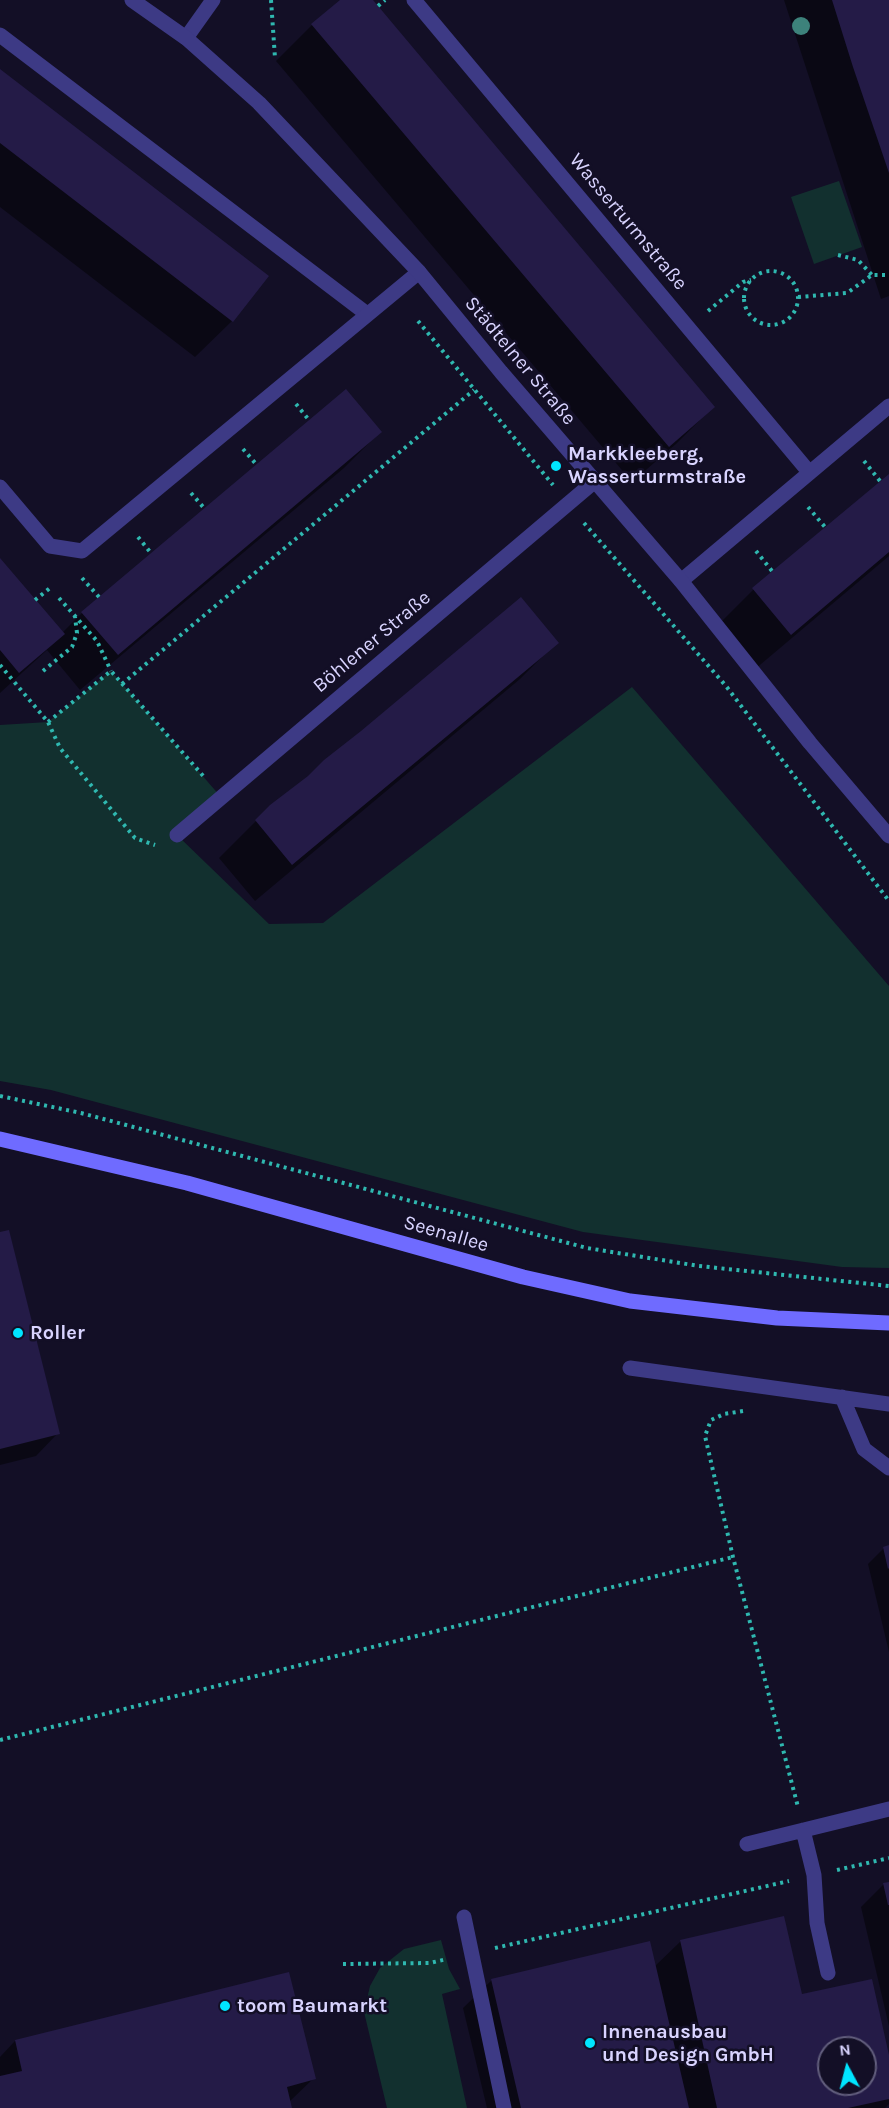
<!DOCTYPE html>
<meta charset="utf-8">
<style>
body{margin:0}
#map{position:relative;width:889px;height:2108px;overflow:hidden;background:#130f26;font-family:Karla,sans-serif}
canvas{display:block}
.north{position:absolute;left:817px;top:2036px;width:60px;height:60px;box-sizing:border-box;background:#130f26;border:2px solid #625e7d;border-radius:50%;rotate:353deg;font-size:16px;font-weight:700;line-height:24px;text-align:center;color:#d9d4ff}
.north::after{content:'';display:block;margin:auto;width:21px;height:27px;background:#00e5ff;clip-path:polygon(50% 0,100% 100%,50% 72%,0 100%)}
</style>
<div id="map">
<canvas width="889" height="2108"></canvas>
<div class="north">N</div>
</div>
<script>
const context = document.querySelector('canvas').getContext('2d');
context.lineJoin = 'round';
function fillPath(path, color) { context.fillStyle = color; context.fill(path, 'evenodd'); }
const toPath = rows => new Path2D(rows.map(r => 'M' + r).join(''));
function strokePath(path, color, width, dash) { context.strokeStyle = color; context.lineWidth = width; context.lineCap = dash ? 'butt' : 'round'; context.setLineDash(dash || []); context.stroke(path); }
function label(font, color, halo, rows, align = 'center') {
  context.font = font + ' Karla,sans-serif'; context.lineWidth = 5; context.setLineDash([]); context.textBaseline = 'middle'; context.strokeStyle = halo; context.fillStyle = color; for (const [text, x, y, turn = 0] of rows) {
    context.save(); context.translate(x, y); context.rotate((+turn || 0) * Math.PI / 180); context.textAlign = isNaN(turn) ? turn : align; if (halo) context.strokeText(text, 0, 0); context.fillText(text, 0, 0); context.restore();
  }
}
fillPath(toPath([
 [839,181,862,247,814,264,791,197],
 [111,671,221,797,178,836,269,924,323,923,632,687,889,986,889,1268,842,1267,583,1232,51,1090,0,1081,0,725,48,722],
 [441,1940,449,1969,460,1989,442,1994,467,2108,387,2108,364,2012,370,1986,380,1968,404,1949]
]), '#12302f');
fillPath(toPath([
 [342,0,371,0,713,407,676,444,632,482,276,61,312,25],
 [784,0,889,0,889,296,881,299],
 [0,71,267,276,232,321,195,357,0,207],
 [380,432,344,468,80,690,47,650,0,693,0,560,62,633,82,613],
 [889,475,889,556,754,670,717,626,753,590],
 [521,599,557,642,520,679,255,901,219,858,256,821],
 [0,1234,58,1433,36,1456,0,1465],
 [889,1547,889,1652,868,1564,884,1548],
 [889,1883,889,2026,861,1907,884,1884],
 [681,1941,801,1997,889,2062,889,2104,885,2108,487,2108,463,2008,492,1980,654,1967],
 [829,2048,865,2048,865,2084,829,2084],
 [15,2041,314,2078,289,2102,290,2108,0,2108,0,2057]
]), '#0007');
fillPath(toPath([
 [340,0,373,0,715,407,669,447,311,24],
 [832,0,889,0,889,173,853,67],
 [0,69,269,276,233,322,0,143],
 [346,389,382,432,118,655,81,612],
 [889,474,889,552,791,635,752,588],
 [0,558,65,634,19,673,0,650],
 [521,597,559,643,292,865,255,820,270,805,308,776,324,760,361,731],
 [9,1230,60,1434,0,1449,0,1232],
 [889,1545,889,1568,888,1569,883,1547],
 [889,1882,889,1905,888,1905,883,1883],
 [784,1916,802,1994,872,1979,889,2055,889,2099,848,2108,717,2108,680,1940],
 [829,2048,865,2048,865,2084,829,2084],
 [650,1941,689,2108,521,2108,491,1979],
 [289,1972,316,2079,287,2087,292,2108,0,2108,0,2076,22,2071,15,2040]
]), '#241b47');
strokePath(toPath([
 [271,0,275,58],
 [378,6,385,0],
 [838,255,858,260,872,275],
 '744 298a27 27 0 1 1 54 0a27 27 0 1 1-54 0Z',
 [798,297,847,293,872,275,889,275],
 [708,311,743,282,751,280],
 [418,321,553,485],
 [296,404,309,420],
 [243,449,256,464],
 [864,461,880,481],
 [191,493,204,508],
 [808,507,825,527],
 [584,523,726,686,889,901],
 [138,537,151,553],
 [756,551,772,571],
 [82,578,99,597],
 [59,598,97,641,111,671],
 [35,600,50,588],
 [0,665,48,722,60,748,135,838,155,845],
 [43,671,72,647,77,633,75,617],
 [122,684,474,390],
 [48,722,111,671,205,778],
 [0,1096,81,1113,587,1248,699,1266,889,1286],
 [743,1411,724,1414,711,1420,705,1436,733,1557,798,1807],
 [0,1740,733,1557],
 [837,1870,889,1858],
 [495,1948,789,1881],
 [343,1964,430,1963,447,1959]
]), '#2fb8b0', 4, [3, 4.5]);
strokePath(toPath([
 [0,35,367,314],
 [630,1368,889,1404],
 [842,1397,864,1449,889,1468],
 [803,1830,814,1875,817,1923,828,1973],
 [747,1844,889,1809],
 [464,1917,504,2108]
]), '#3d3a85', 15);
strokePath(toPath([
 [414,0,809,472],
 [186,38,213,0],
 [0,487,50,546,82,551,419,272],
 [681,581,889,406],
 [177,835,595,481]
]), '#3d3a85', 15);
strokePath(toPath([
 [132,0,186,38,259,103,419,272,501,372,681,581,810,743,889,836]
]), '#3d3a85', 15);
strokePath(toPath([
 [0,1139,187,1183,523,1277,630,1301,777,1318,889,1323]
]), '#6f6bff', 15);
context.fillStyle = '#3d827b';
for (const [x, y] of [
 [801,26]
]) { context.beginPath(); context.arc(x, y, 9, 0, 2 * Math.PI); context.fill(); }
for (const [x, y, r, color] of [
 [556,466,6,"#00e5ff"],
 [18,1333,6,"#00e5ff"],
 [225,2006,6,"#00e5ff"],
 [590,2043,6,"#00e5ff"]
]) { const dot = new Path2D(); dot.arc(x, y, r, 0, 2 * Math.PI); context.fillStyle = color; context.fill(dot); strokePath(dot, '#130f26', 2); }
label('20px', '#d9d4ff', '#130f26', [
 ["Wasserturmstraße",628,222,50],
 ["Städtelner Straße",520,361,50],
 ["Böhlener Straße",372,642,-40],
 ["Seenallee",446,1234,16]
]);
label('bold 20px', '#d9d4ff', '#130f26', [
 ["Markkleeberg,",568,454],
 ["Wasserturmstraße",568,477],
 ["Roller",30,1333],
 ["toom Baumarkt",237,2006],
 ["Innenausbau",602,2032],
 ["und Design GmbH",602,2055]
], 'left');
</script>
